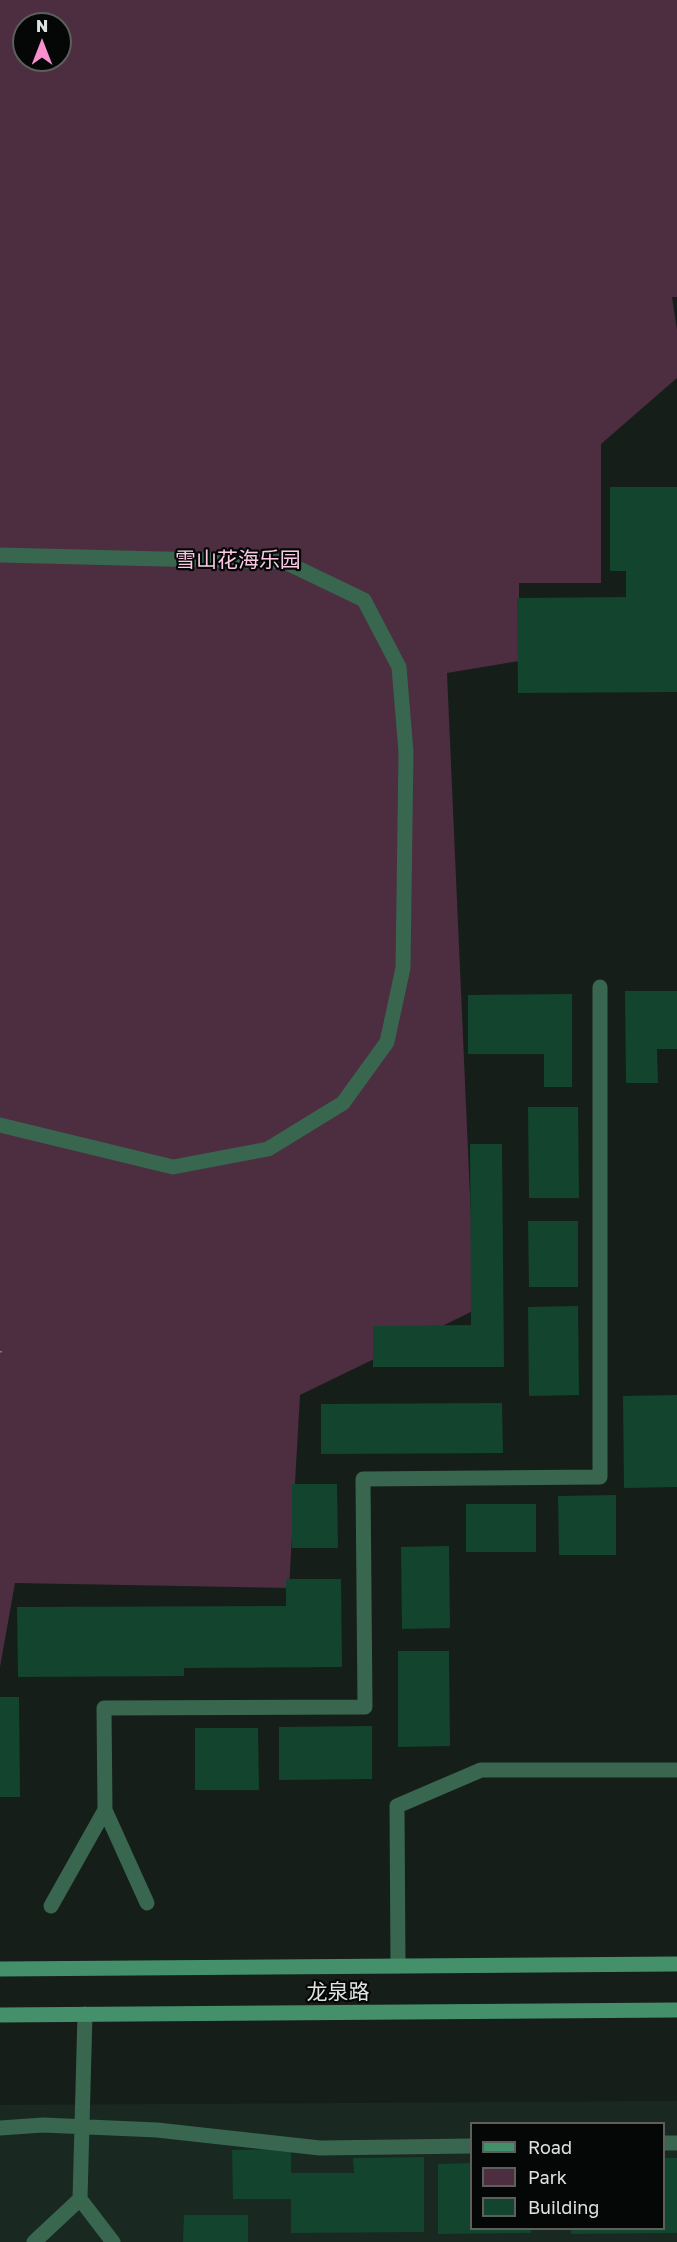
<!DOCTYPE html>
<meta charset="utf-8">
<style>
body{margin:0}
#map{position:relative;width:677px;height:2242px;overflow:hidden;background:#161e19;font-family:"Golos Text",sans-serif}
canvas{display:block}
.legend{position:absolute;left:470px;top:2122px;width:195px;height:108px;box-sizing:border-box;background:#050706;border:2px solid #5c5f5d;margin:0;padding:8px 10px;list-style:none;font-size:18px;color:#dee3e0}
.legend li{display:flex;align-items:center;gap:12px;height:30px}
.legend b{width:30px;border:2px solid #5c5f5d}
.north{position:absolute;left:12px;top:12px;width:60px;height:60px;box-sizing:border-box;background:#050706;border:2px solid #5c5f5d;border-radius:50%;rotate:0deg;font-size:16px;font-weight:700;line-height:24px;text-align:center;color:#dee3e0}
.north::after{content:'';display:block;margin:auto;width:21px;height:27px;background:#f790ce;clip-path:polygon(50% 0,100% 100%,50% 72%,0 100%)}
</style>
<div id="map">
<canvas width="677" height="2242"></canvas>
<ul class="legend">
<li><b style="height:8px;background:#43906b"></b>Road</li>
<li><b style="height:16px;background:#4d2d40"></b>Park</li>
<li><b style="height:16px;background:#13442e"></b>Building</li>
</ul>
<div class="north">N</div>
</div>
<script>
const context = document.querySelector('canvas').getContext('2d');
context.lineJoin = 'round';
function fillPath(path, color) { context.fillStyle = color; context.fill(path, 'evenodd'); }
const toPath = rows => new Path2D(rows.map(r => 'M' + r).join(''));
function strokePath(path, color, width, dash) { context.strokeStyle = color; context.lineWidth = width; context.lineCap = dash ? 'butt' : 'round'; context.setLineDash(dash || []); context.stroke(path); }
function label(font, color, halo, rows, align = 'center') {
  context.font = font + ' "Golos Text","Noto Sans SC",sans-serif'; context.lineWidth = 4.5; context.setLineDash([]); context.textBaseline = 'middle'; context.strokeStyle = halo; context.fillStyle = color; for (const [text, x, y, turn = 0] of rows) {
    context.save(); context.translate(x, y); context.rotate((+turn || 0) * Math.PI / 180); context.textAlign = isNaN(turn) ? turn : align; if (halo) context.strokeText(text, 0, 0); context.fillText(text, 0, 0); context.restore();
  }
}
fillPath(toPath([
 [677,2101,677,2242,0,2242,0,2105],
 [472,2124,664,2124,664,2228,472,2228]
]), '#192820');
fillPath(toPath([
 [0,0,677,0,677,297,672,297,677,330,677,378,601,444,601,583,519,583,519,661,447,673,475,1310,300,1395,289,1588,15,1583,0,1667],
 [24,24,60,24,60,60,24,60]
]), '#4d2d40');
fillPath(toPath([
 [610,487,677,487,677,692,518,693,517,598,626,597,626,571,610,571],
 [625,991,677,991,677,1049,657,1049,658,1083,626,1083],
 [572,994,572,1087,544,1087,544,1054,468,1054,468,995],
 [528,1107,578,1107,579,1198,529,1198],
 [470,1144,502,1144,504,1367,373,1367,373,1326,471,1325],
 [528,1221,578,1221,578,1287,529,1287],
 [578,1306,579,1395,529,1396,528,1307],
 [677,1395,677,1487,624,1488,623,1396],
 [502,1403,503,1453,321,1454,321,1404],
 [292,1484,337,1484,338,1548,292,1548],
 [616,1495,616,1555,559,1555,558,1496],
 [466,1504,536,1504,536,1552,466,1552],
 [449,1546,450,1628,402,1629,401,1547],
 [286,1579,341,1579,342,1667,184,1668,184,1676,18,1677,17,1607,286,1606],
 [398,1651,449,1651,450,1746,398,1747],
 [0,1697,19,1697,20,1797,0,1797],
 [372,1726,372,1779,279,1780,279,1727],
 [195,1728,258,1728,259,1790,195,1790],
 [291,2149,291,2173,354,2173,353,2158,424,2157,424,2232,291,2233,291,2199,233,2199,232,2150],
 [664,2158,677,2158,677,2233,571,2234,571,2228,664,2228],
 [472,2163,472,2228,531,2228,531,2233,438,2234,438,2164],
 [184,2215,248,2215,248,2242,183,2242]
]), '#13442e');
strokePath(toPath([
 [0,1351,0,1353]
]), '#767c78', 4, [1.5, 4.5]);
strokePath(toPath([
 [0,555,285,562,364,600,399,667,406,752,403,968,387,1042,343,1103,268,1149,173,1167,0,1125],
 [398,1966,397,1806,481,1770,677,1770],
 [0,2128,43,2125,157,2130,320,2148,472,2146],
 [664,2143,677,2143],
 [80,2199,85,2014],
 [34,2242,80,2199,113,2242]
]), '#38664e', 15);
strokePath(toPath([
 [105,1810,104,1708,365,1707,363,1479,600,1477,600,987],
 [51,1906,105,1810,147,1903]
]), '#38664e', 15);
strokePath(toPath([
 [0,1969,677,1964],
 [0,2015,677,2010]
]), '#43906b', 15);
label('21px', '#fac8e4', '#050706', [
 ["雪山花海乐园",238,560]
]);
label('21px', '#dee3e0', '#050706', [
 ["龙泉路",338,1992]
]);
</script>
